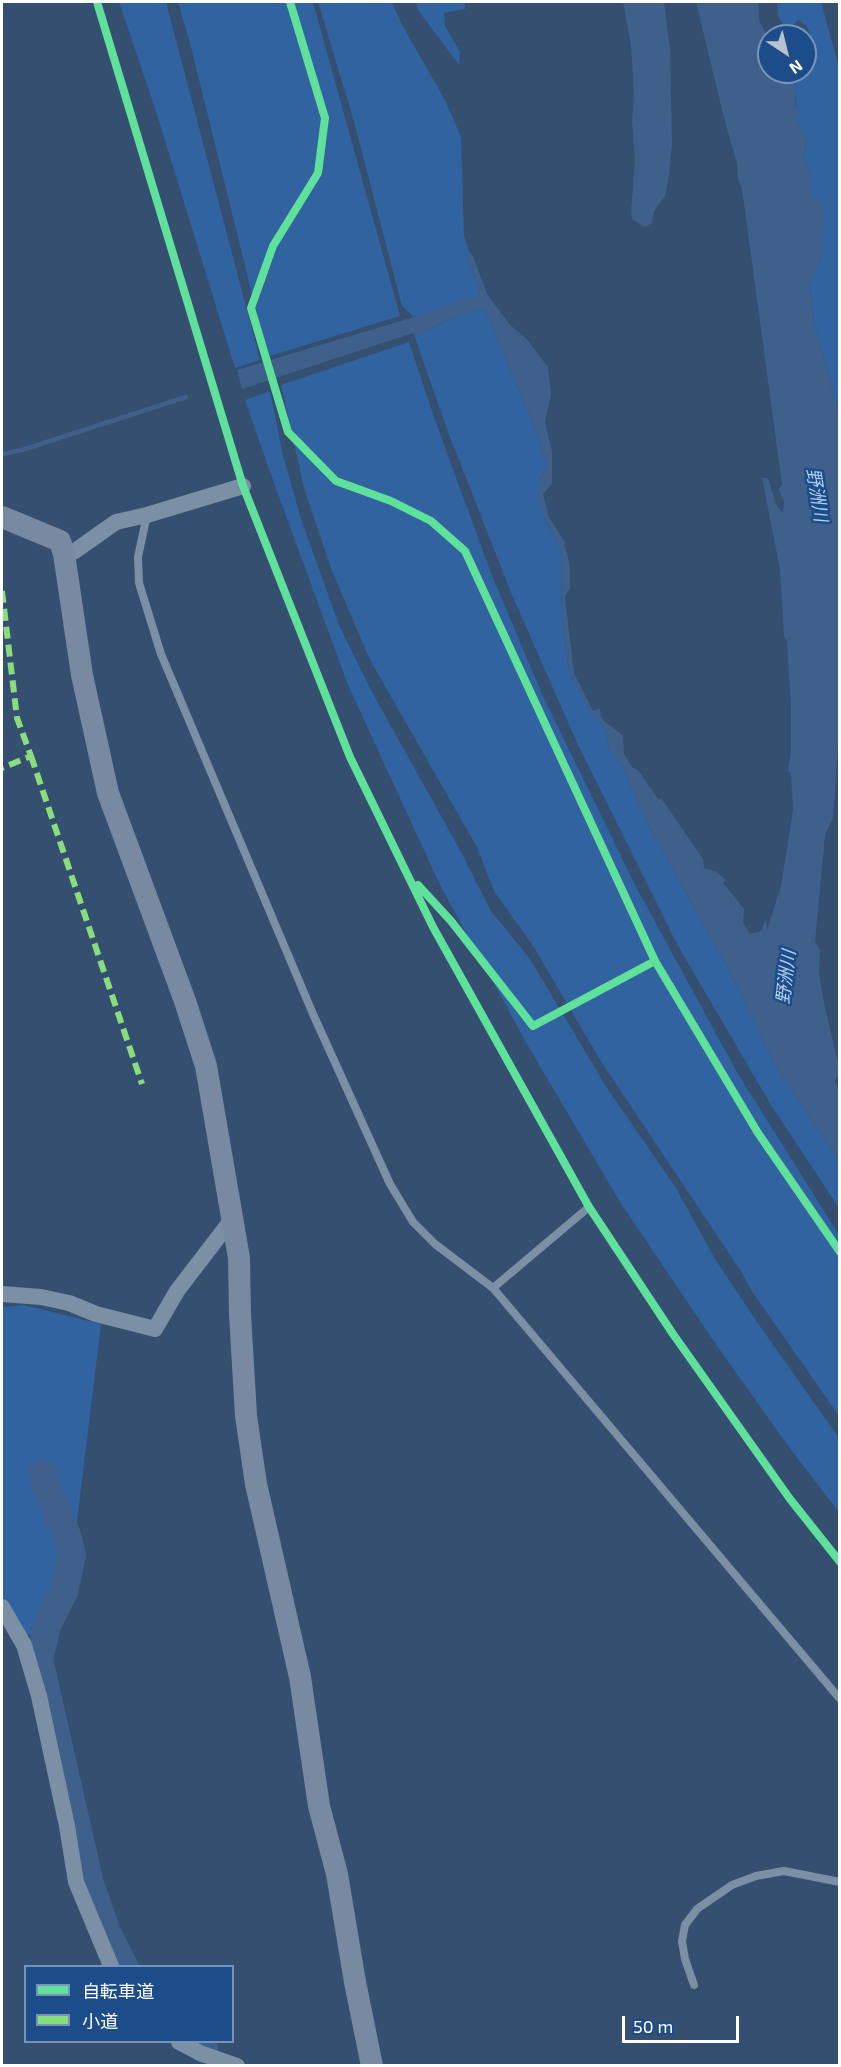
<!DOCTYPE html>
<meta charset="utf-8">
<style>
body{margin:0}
#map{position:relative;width:841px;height:2067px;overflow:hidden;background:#344f70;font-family:"Exo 2","Noto Sans JP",sans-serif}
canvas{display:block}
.frame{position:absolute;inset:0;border:3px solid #fff;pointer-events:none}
.legend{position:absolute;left:24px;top:1965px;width:210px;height:78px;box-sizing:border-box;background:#1c4c89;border:2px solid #7794b8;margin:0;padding:8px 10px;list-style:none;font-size:18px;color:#fff}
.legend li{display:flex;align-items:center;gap:12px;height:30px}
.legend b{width:30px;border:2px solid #7794b8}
.north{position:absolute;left:757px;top:24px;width:60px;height:60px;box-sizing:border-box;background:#1c4c89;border:2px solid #7794b8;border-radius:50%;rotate:145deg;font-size:16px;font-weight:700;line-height:24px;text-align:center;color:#fff}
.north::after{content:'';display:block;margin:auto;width:21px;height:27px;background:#b8c1cd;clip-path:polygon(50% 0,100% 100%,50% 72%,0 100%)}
.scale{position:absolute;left:622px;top:2016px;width:117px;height:27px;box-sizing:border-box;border:3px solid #fff;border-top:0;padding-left:8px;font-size:18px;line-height:21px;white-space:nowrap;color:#fff;-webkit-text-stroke:4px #1c4c89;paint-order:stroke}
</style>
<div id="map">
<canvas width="841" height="2067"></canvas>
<div class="frame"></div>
<ul class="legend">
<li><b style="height:8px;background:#60e19b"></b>自転車道</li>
<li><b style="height:8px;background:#8add7b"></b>小道</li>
</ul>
<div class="north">N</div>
<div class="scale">50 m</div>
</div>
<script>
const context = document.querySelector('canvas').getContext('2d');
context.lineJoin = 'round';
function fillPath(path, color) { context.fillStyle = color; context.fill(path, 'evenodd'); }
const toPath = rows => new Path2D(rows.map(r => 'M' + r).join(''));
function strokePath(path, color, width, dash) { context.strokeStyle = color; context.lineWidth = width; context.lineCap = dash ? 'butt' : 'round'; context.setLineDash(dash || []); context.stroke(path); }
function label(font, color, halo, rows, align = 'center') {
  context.font = font + ' "Exo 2","Noto Sans JP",sans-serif'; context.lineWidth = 5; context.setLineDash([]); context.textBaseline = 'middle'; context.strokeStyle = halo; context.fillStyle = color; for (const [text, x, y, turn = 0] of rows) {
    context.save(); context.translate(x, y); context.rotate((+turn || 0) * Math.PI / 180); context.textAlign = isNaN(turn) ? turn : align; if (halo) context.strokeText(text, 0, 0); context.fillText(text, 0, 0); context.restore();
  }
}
fillPath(toPath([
 [119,2,166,2,260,360,235,368,155,108],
 [178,2,313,2,400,316,270,356,265,347,190,43],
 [318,2,392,2,401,23,445,100,461,137,464,236,469,251,467,255,480,291,477,296,414,317,402,306,353,118],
 [416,2,465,2,465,9,444,13,445,26,460,52,459,65,418,10],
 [777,2,821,2,839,67,839,414,814,323,809,280,821,259,811,193,811,179,804,159,807,139,796,121,795,84,790,72,805,72,805,54,813,65,816,48,806,25,798,20,787,31,778,16],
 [485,309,536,431,547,465,539,483,545,520,561,550,562,616,569,672,596,718,606,730,609,749,623,768,649,826,732,976,774,1063,839,1161,839,1208,771,1105,677,944,578,745,512,595,448,432,413,332,416,335,469,311],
 [409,342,436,423,491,573,542,694,635,885,738,1074,839,1235,839,1416,751,1290,742,1273,602,1063,533,946,494,891,477,847,369,658,332,571,304,488,281,385],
 [270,391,283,455,301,519,339,625,372,692,460,850,491,911,530,959,605,1085,676,1188,715,1259,757,1322,839,1438,839,1512,791,1450,715,1343,620,1202,527,1044,440,885,348,685,274,483,245,400],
 [24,1305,101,1324,65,1620,21,1638,2,1601,2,1307]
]), '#3063a0');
fillPath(toPath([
 [623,2,664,2,670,49,672,144,669,175,665,196,654,211,652,223,645,227,632,219,631,211,635,160,632,121,634,94,631,45],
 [696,2,758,2,759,20,769,40,769,72,790,72,795,84,795,107,800,113,796,121,807,139,804,159,811,179,811,193,824,205,821,259,809,280,814,323,839,414,840,718,833,818,825,835,815,942,820,950,819,973,825,1008,837,1058,839,1062,839,1078,836,1077,835,1082,839,1090,839,1161,774,1063,732,976,649,826,623,768,609,749,606,730,596,718,592,716,569,672,562,616,561,550,545,520,538,500,539,483,547,465,536,431,485,309,469,311,416,335,413,333,242,389,237,370,414,317,477,296,480,291,467,255,469,251,473,256,487,294,510,325,525,337,548,367,551,394,545,422,552,451,552,484,543,494,549,517,564,541,570,568,570,588,565,597,574,673,593,711,600,708,601,717,605,722,623,735,624,754,632,767,638,770,659,800,661,798,703,859,704,868,717,872,726,880,723,883,744,909,743,922,750,934,761,931,766,920,767,930,781,886,793,810,791,773,788,771,791,750,791,708,787,641,784,636,780,569,762,478,768,478,776,504,783,513,784,502,779,490,782,484,742,189,738,179,737,164,724,118]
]), '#3e608b');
strokePath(toPath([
 [2,454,22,450,186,397]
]), '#3e608b', 4.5);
strokePath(toPath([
 [43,1474,46,1487,67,1535,72,1555,64,1592,47,1626,39,1659,90,1884,107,1932,124,1966],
 [198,2042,203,2045,204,2049]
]), '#3e608b', 28);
strokePath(toPath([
 [147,515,138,557,139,583,161,654,313,1014,390,1184,413,1222,435,1244,493,1288,840,1699],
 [493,1288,589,1207],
 [694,1985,685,1959,682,1941,685,1925,697,1909,732,1885,756,1876,784,1871,840,1882]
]), '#7b8fa5', 8);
strokePath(toPath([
 [64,554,75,551,116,522,147,515,243,486],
 [2,1294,41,1297,69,1303,96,1314,155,1329,177,1291,233,1218],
 [2,1607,24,1645,39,1696,67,1826,76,1882,111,1966],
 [179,2042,200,2053,237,2066]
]), '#7b8fa5', 16);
strokePath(toPath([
 [2,517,60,541,64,554,82,675,108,793,185,1001,206,1066,239,1258,240,1314,246,1416,256,1484,300,1677,319,1806,337,1874,355,1982,372,2066]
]), '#778aa1', 22);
strokePath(toPath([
 [2,591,17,718,31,756,2,768],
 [31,756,142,1084]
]), '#8add7b', 6, [12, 6]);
strokePath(toPath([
 [97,2,243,486,350,757,433,927,589,1207,673,1334,790,1499,840,1562],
 [290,2,325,118,318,173,273,246,251,308,288,432,336,481,391,501,431,521,465,551,655,961,758,1133,840,1252],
 [418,885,451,921,533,1026,655,961]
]), '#60e19b', 8);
label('italic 18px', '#b1d0f3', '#1c4c89', [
 ["野洲川",817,495,81],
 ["野洲川",786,977,-83]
]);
</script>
